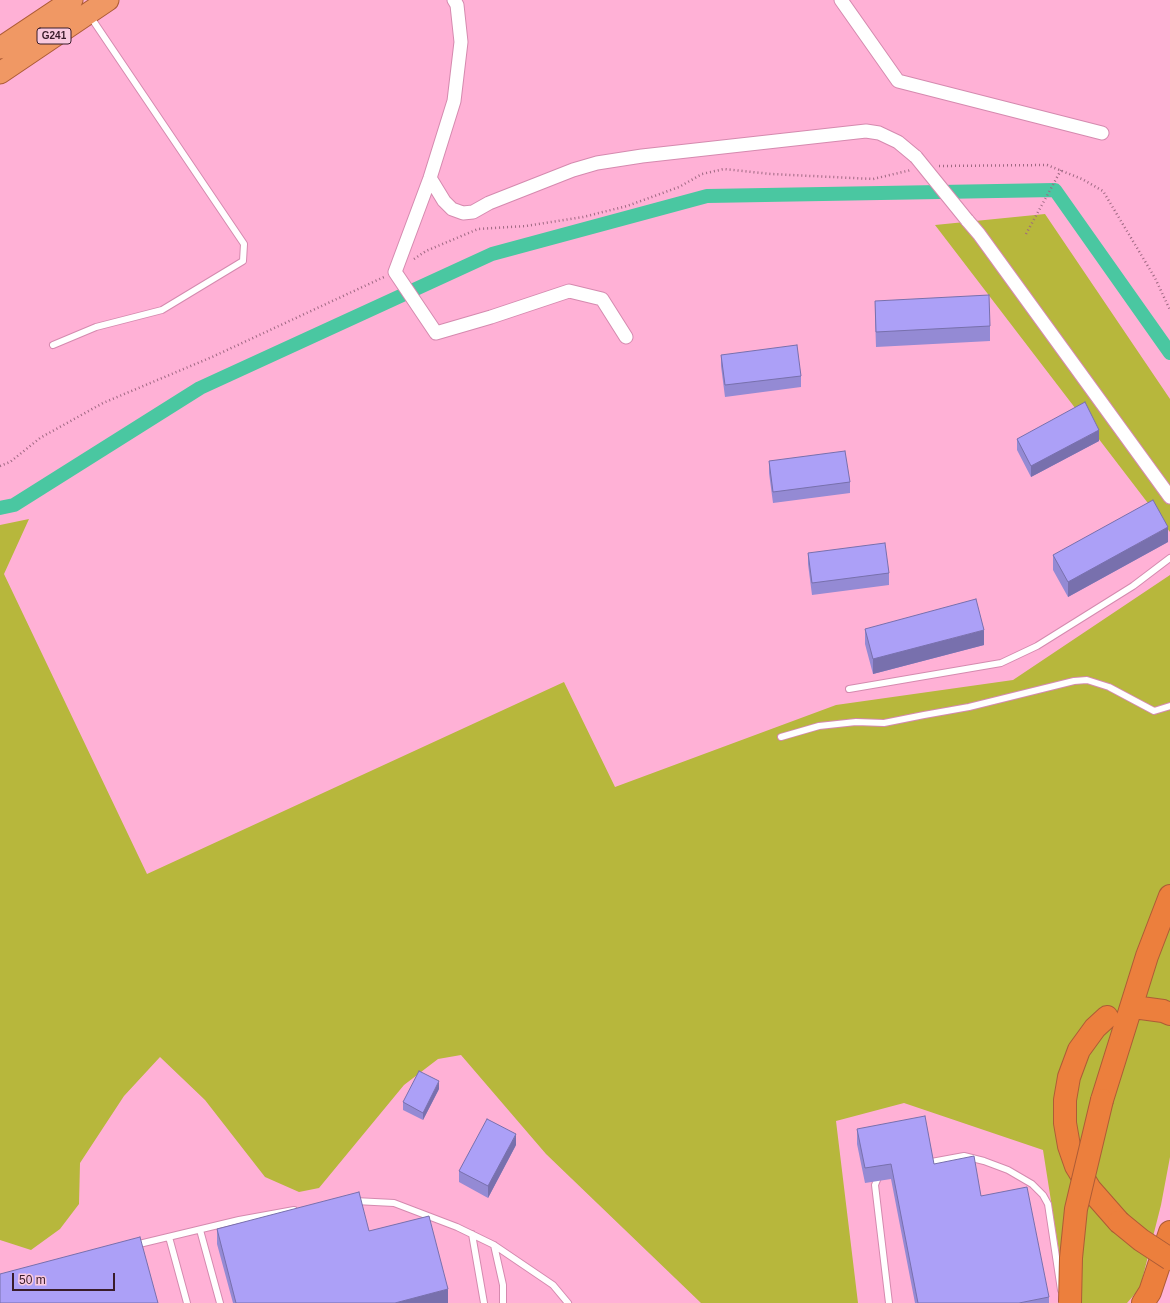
<!DOCTYPE html>
<style>
body{margin:0}
#map{position:relative;width:1170px;height:1303px;overflow:hidden;background:#ffb1d6;font-family:Helvetica,sans-serif}
canvas{display:block}
.scale{position:absolute;left:12px;top:1273px;width:103px;height:18px;box-sizing:border-box;border:2px solid #391c2a;border-top:0;padding-left:5px;font-size:12px;line-height:14px;white-space:nowrap;color:#391c2a;-webkit-text-stroke:3px #f9c9df;paint-order:stroke}
</style>
<div id="map">
<canvas width="1170" height="1303"></canvas>
<div class="scale">50 m</div>
</div>
<script>
const context = document.querySelector('canvas').getContext('2d');
context.lineJoin = 'round';
function fillPath(path, color) { context.fillStyle = color; context.fill(path, 'evenodd'); }
const toPath = rows => new Path2D(rows.map(r => 'M' + r).join(''));
function strokePath(path, color, width, dash) { context.strokeStyle = color; context.lineWidth = width; context.lineCap = dash ? 'butt' : 'round'; context.setLineDash(dash || []); context.stroke(path); }
function label(font, color, halo, rows, align = 'center') {
  context.font = font + ' Helvetica,sans-serif'; context.lineWidth = 4; context.setLineDash([]); context.textBaseline = 'middle'; context.strokeStyle = halo; context.fillStyle = color; for (const [text, x, y, turn = 0] of rows) {
    context.save(); context.translate(x, y); context.rotate((+turn || 0) * Math.PI / 180); context.textAlign = isNaN(turn) ? turn : align; if (halo) context.strokeText(text, 0, 0); context.fillText(text, 0, 0); context.restore();
  }
}
fillPath(toPath([
 [1045,214,1170,399,1170,532,935,225],
 [29,519,4,574,147,874,564,682,615,787,836,705,1013,680,1170,575,1170,1157,1161,1205,1140,1288,1127,1303,1067,1303,1043,1150,904,1103,836,1121,858,1303,701,1303,546,1154,461,1055,438,1059,404,1085,319,1188,299,1192,265,1177,205,1100,160,1057,124,1096,80,1163,79,1204,60,1229,31,1250,0,1240,0,525]
]), '#b7b73c');
strokePath(toPath([
 [0,508,14,505,200,388,492,254,707,196,1055,190,1170,353]
]), '#4ac7a1', 14);
const service = toPath([
 [53,345,96,327,162,310,243,261,244,244,90,16],
 [849,689,1001,663,1037,646,1133,586,1170,558],
 [781,737,819,726,856,722,884,723,924,715,969,707,1074,681,1087,680,1109,687,1154,711,1170,706],
 [926,1163,964,1156,984,1161,1008,1170,1032,1184,1043,1195,1048,1204,1061,1290],
 [879,1175,875,1185,889,1303],
 [355,1201,394,1203,457,1227,494,1245,553,1285,568,1303],
 [200,1230,220,1303],
 [472,1234,484,1303],
 [169,1237,187,1303],
 [135,1245,239,1220,294,1210],
 [494,1245,503,1285,503,1303]
]);
const minor = toPath([
 [454,0,457,5,461,42,454,101,430,178,395,272,436,333,491,317,569,291,602,299,626,337],
 [841,0,898,81,1102,133],
 [430,178,444,201,452,209,463,213,473,212,489,203,573,170,597,163,642,156,866,131,879,133,898,142,916,157],
 [967,220,979,234,1170,497]
]);
const trunk = toPath([
 [0,48,72,0],
 [0,73,108,0]
]);
const motorway = toPath([
 [1141,1008,1163,1011,1170,1014],
 [1107,1017,1095,1028,1079,1050,1069,1077,1065,1100,1065,1123,1069,1146,1076,1166,1090,1189,1119,1222],
 [1102,1100,1147,956,1170,896],
 [1143,1303,1150,1292,1170,1232]
]);
strokePath(service, '#d58aaf', 8);
strokePath(minor, '#d58aaf', 15);
strokePath(trunk, '#ad5c36', 23);
strokePath(motorway, '#ad5c36', 24);
strokePath(toPath([
 [939,166,1047,165,1082,179,1103,191,1155,278,1170,310],
 [1026,234,1061,170],
 [414,259,426,251,478,229,526,226,583,217,627,206,679,187,702,174,724,169,771,174,873,179,911,170],
 [0,466,10,462,40,438,103,403,212,357,384,277]
]), '#9e6882', 2.5, [1, 3]);
strokePath(service, '#fff', 6);
strokePath(minor, '#fff', 13);
strokePath(trunk, '#f09864', 21);
strokePath(motorway, '#ec7f3d', 22);
const minorBridge = toPath([
 [916,157,967,220]
]);
const motorwayBridge = toPath([
 [1119,1222,1141,1240,1170,1259],
 [1070,1303,1071,1258,1076,1209,1102,1100]
]);
strokePath(minorBridge, '#d58aaf', 15, []);
strokePath(motorwayBridge, '#ad5c36', 24, []);
strokePath(minorBridge, '#fff', 13);
strokePath(motorwayBridge, '#ec7f3d', 22);
fillPath(toPath([
 [875,301,990,326,990,341,876,347,875,316],
 [721,355,801,376,801,387,725,397,721,366],
 [1017,439,1099,441,1031,477,1017,450],
 [769,461,850,482,850,493,773,503,769,473],
 [1168,542,1068,597,1053,570,1053,555],
 [808,553,889,573,889,585,812,595,808,564],
 [865,629,984,645,873,674,865,644],
 [439,1089,423,1120,403,1110,403,1102],
 [857,1129,934,1164,981,1196,1049,1297,1049,1303,915,1303,891,1179,865,1183,857,1144],
 [516,1145,488,1198,459,1182,459,1171],
 [217,1229,369,1231,448,1303,233,1303,217,1244]
]), '#948ad4');
fillPath(toPath([
 [1099,430,1099,441,1031,477,1031,466],
 [1168,527,1168,542,1068,597,1068,582],
 [984,630,984,645,873,674,873,659],
 [439,1081,439,1089,423,1120,423,1113],
 [516,1134,516,1145,488,1198,488,1186],
 [448,1289,448,1303,395,1303]
]), '#7870ad');
const building = toPath([
 [989,295,990,326,876,332,875,301,989,295],
 [797,345,801,376,725,385,721,355,797,345],
 [1085,402,1099,430,1031,466,1017,439,1085,402],
 [845,451,850,482,773,492,769,461,845,451],
 [1153,500,1168,527,1068,582,1053,555,1153,500],
 [885,543,889,573,812,583,808,553,885,543],
 [976,599,984,630,873,659,865,629,976,599],
 [419,1071,439,1081,423,1113,403,1102,419,1071],
 [925,1116,934,1164,974,1156,981,1196,1027,1187,1049,1297,1019,1303,918,1303,891,1164,865,1168,857,1129,925,1116],
 [487,1119,516,1134,488,1186,459,1171,487,1119],
 [359,1192,369,1231,429,1216,448,1289,395,1303,236,1303,217,1229,359,1192],
 [140,1237,158,1303,0,1303,0,1274,140,1237]
]);
fillPath(building, '#aca0f7');
strokePath(building, '#7870ad', 1);
for (const [x, y, w] of [
 [54,36,34]
]) { const box = new Path2D(); box.roundRect(x - w / 2, y - 8, w, 16, 3); context.fillStyle = '#f9c9df'; context.fill(box); strokePath(box, '#391c2a', 1); }
label('bold 10px', '#391c2a', null, [
 ["G241",54,36]
]);
</script>
